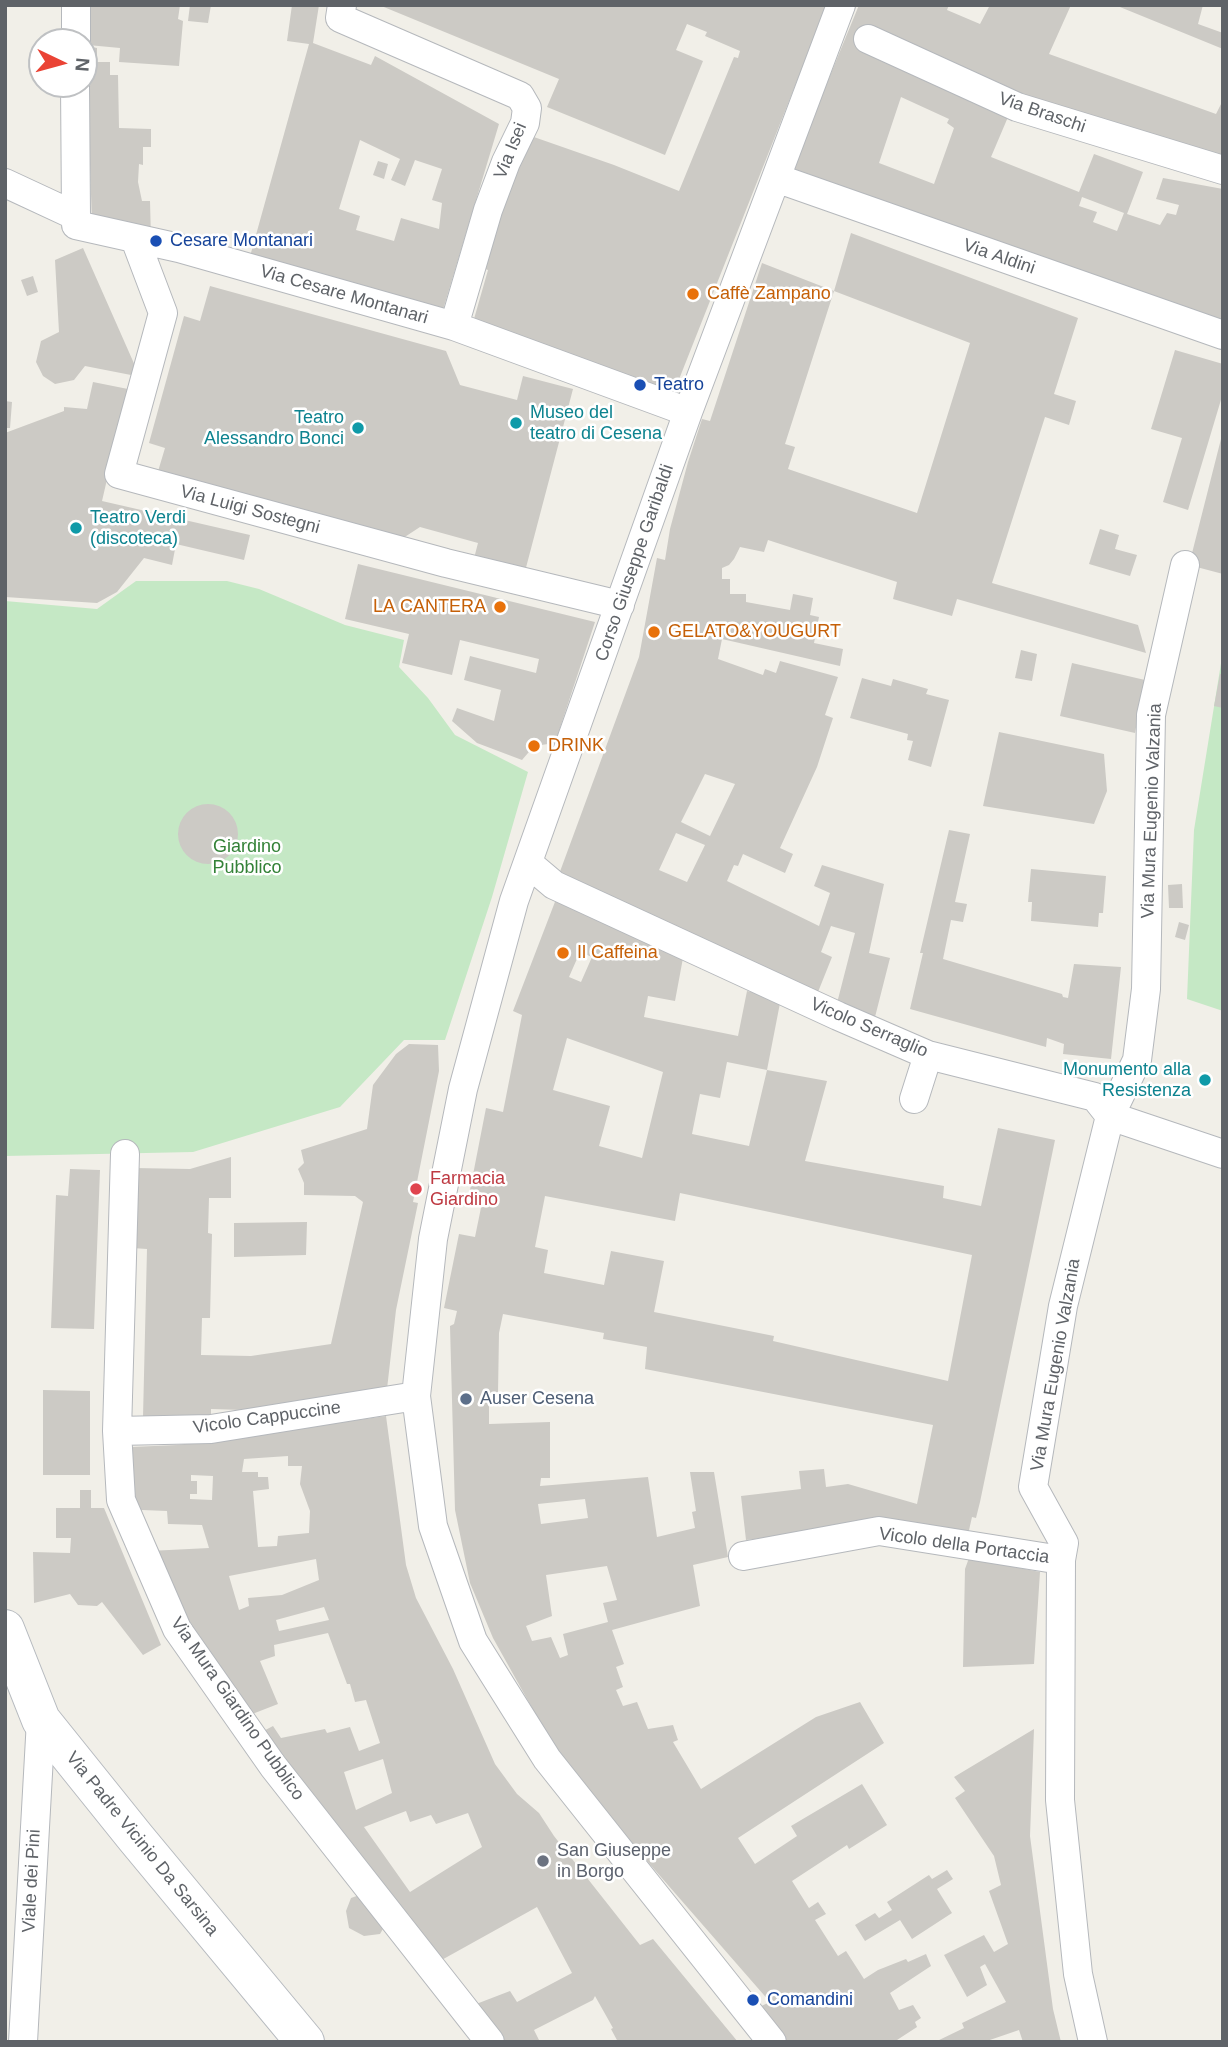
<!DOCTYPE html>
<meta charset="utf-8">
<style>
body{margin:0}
#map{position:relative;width:1228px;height:2047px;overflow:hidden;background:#f1efe8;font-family:Arial,sans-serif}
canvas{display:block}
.frame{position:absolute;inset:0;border:7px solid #5f6368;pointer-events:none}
.north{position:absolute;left:28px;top:28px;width:70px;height:70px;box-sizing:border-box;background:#fff;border:2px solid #bfc1c3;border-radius:50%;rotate:95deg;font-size:19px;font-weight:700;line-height:28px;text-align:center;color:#5f6368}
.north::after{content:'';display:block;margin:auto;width:24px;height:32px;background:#ea4335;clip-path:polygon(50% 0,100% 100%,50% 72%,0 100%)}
</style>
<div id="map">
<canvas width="1228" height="2047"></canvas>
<div class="frame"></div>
<div class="north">N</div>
</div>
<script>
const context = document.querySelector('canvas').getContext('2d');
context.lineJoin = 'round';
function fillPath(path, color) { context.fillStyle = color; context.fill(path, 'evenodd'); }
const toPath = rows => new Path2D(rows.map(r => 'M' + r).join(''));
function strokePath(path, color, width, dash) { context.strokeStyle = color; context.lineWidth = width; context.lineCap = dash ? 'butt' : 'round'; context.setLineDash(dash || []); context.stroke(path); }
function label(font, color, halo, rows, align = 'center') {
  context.font = font + ' Arial,sans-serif'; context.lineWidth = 5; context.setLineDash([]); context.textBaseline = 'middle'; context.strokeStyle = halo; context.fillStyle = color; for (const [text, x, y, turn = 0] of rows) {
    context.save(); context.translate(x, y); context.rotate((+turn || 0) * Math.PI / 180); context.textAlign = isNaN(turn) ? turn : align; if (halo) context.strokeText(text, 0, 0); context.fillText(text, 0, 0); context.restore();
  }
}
fillPath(toPath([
 [136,581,227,581,259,589,345,625,404,640,399,667,428,698,455,735,528,772,492,897,445,1040,404,1040,340,1107,193,1152,5,1156,5,601,97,609],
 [1223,651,1223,1011,1187,999,1194,830]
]), '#c5e8c5');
fillPath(toPath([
 [85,5,180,5,178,19,183,21,179,66,119,62,120,48,88,45],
 [190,5,211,5,208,23,188,21],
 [292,5,319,5,313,43,371,65,375,56,499,124,442,313,249,260,309,44,287,41],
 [360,140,400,159,391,180,405,186,415,160,442,169,432,200,442,203,439,229,401,218,394,241,356,230,360,216,339,209],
 [379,5,827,5,674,392,474,319,488,270,480,267,531,136,614,165,679,191,734,57,738,58,740,51,705,36,707,32,687,24,676,50,703,61,665,155,547,107,559,79],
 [859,5,949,5,947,10,980,24,990,5,1071,5,1049,54,1216,114,1223,100,1223,161,1008,117,991,157,1079,192,1094,154,1143,172,1127,214,1160,225,1167,213,1176,215,1179,205,1156,199,1163,178,1223,189,1223,321,790,173],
 [901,97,949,119,947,123,954,128,934,184,879,163],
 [1082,197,1124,213,1117,231,1093,222,1097,212,1079,206],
 [1115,5,1203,5,1198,24,1223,33,1223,49],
 [86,46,97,48,97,62,110,62,110,75,118,75,119,128,151,129,151,147,143,147,143,165,139,164,138,182,142,201,150,201,151,239,92,224],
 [378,161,388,164,384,179,373,175],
 [851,233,1078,318,1054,394,1076,401,1069,425,1045,417,992,583,1138,625,1146,653,957,599,952,616,893,599,897,582,768,540,764,552,740,547,734,559,729,565,722,568,722,579,730,579,730,594,746,594,746,602,790,610,793,594,813,598,810,615,819,617,814,643,843,649,840,666,722,639,718,659,763,675,765,669,776,673,780,661,838,677,825,715,833,718,817,767,780,848,793,854,785,873,743,854,738,866,734,865,727,881,819,926,830,893,814,886,822,865,884,884,869,953,890,958,875,1017,836,1007,855,933,831,926,821,952,832,957,818,992,558,877,639,657,657,558,665,560,670,529,688,462,702,419,710,421,762,263,834,291,785,444,795,447,788,469,917,513,970,343,834,291],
 [705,774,735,784,710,836,681,822],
 [676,833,705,845,687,882,659,870],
 [83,248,136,368,131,375,85,366,74,380,55,384,43,376,36,362,41,341,59,332,55,260],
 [33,276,38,292,27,296,21,280],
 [210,286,446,351,460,385,517,400,523,376,573,389,523,579,472,566,478,543,420,527,394,544,156,478,165,448,149,443,184,316,200,321],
 [1175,350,1223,364,1223,393,1188,510,1163,502,1182,438,1151,429],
 [93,382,128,389,102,501,250,535,244,560,176,544,172,565,144,558,117,592,97,603,5,597,5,433,64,411,64,407,87,409],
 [5,401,12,402,10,428,5,428],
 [1222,435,1223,435,1223,574,1189,565],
 [1100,529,1119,535,1115,549,1137,555,1130,576,1089,564],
 [358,564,595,622,555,743,534,746,522,760,477,743,452,721,457,708,494,721,501,690,464,680,470,656,536,673,539,659,460,640,452,675,402,663,409,634,345,619],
 [1021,650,1037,654,1032,681,1015,678],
 [1072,663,1145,680,1135,733,1060,716],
 [1220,674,1223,674,1223,708,1214,706],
 [862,678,891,686,893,679,928,689,926,694,949,700,931,767,908,760,913,741,907,740,908,734,850,718],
 [999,732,1104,754,1107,791,1094,824,983,806],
 '178 834a30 30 0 1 1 60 0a30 30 0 1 1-60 0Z',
 [949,830,970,834,955,902,967,904,963,922,951,920,943,959,1062,994,1063,997,1068,998,1074,964,1121,967,1111,1059,1063,1054,1064,1044,1047,1038,1046,1047,910,1009,923,953,920,953],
 [1031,869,1106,876,1103,913,1099,913,1098,927,1031,921,1032,902,1028,902],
 [1182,884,1183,908,1169,908,1168,885],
 [558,894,683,958,675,1001,648,996,644,1017,738,1036,747,991,781,998,767,1070,727,1062,720,1098,700,1094,692,1134,749,1146,767,1070,827,1081,805,1161,944,1186,943,1198,981,1206,998,1128,1055,1140,980,1502,976,1518,972,1517,967,1539,877,1525,746,1540,741,1496,801,1489,799,1471,824,1469,826,1487,848,1484,917,1504,933,1425,645,1369,647,1347,603,1339,604,1333,503,1314,499,1333,498,1393,489,1393,489,1424,550,1422,550,1478,541,1478,540,1486,648,1477,657,1537,695,1528,692,1512,696,1511,690,1472,714,1472,728,1557,693,1565,700,1606,612,1630,624,1664,616,1667,623,1687,616,1690,623,1706,637,1702,648,1729,673,1725,678,1740,673,1742,701,1789,816,1717,860,1702,884,1743,738,1838,755,1864,797,1836,791,1826,862,1784,887,1825,849,1849,847,1845,792,1881,809,1908,818,1902,826,1914,815,1920,838,1956,846,1951,864,1979,878,1970,906,1959,908,1962,926,1954,931,1966,890,1993,899,2010,913,2005,921,2018,915,2022,917,2027,897,2040,898,2042,786,2042,757,2008,770,2002,565,1767,493,1638,470,1583,455,1510,450,1326,454,1324,457,1311,444,1308,459,1234,475,1237,484,1193,470,1190,486,1108,503,1112,522,1015,513,1011],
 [580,952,592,957,581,982,569,977],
 [567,1038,663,1072,642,1158,599,1146,610,1106,553,1090],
 [680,1193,972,1255,948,1381,773,1341,774,1336,654,1312,664,1261,611,1251,604,1285,544,1273,548,1250,535,1247,545,1196,675,1221],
 [585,1499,588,1518,541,1524,538,1504],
 [607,1566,617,1600,603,1603,608,1622,563,1634,568,1655,560,1658,551,1637,532,1641,526,1626,552,1616,546,1575],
 [1179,922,1189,925,1185,940,1175,937],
 [409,1044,438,1045,439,1071,413,1202,418,1203,396,1310,387,1389,274,1411,211,1409,211,1419,143,1417,147,1249,132,1248,134,1168,190,1169,231,1157,231,1198,209,1198,208,1233,212,1234,210,1318,202,1318,201,1355,251,1356,331,1344,363,1202,355,1196,304,1195,304,1183,298,1169,304,1163,301,1150,367,1129,373,1085,396,1054],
 [70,1169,100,1170,94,1329,51,1328,56,1195,68,1196],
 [307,1222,306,1255,234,1257,234,1223],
 [43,1390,90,1391,90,1475,43,1475],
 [386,1416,406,1565,416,1598,453,1669,495,1764,517,1794,539,1813,554,1836,640,1945,653,1939,738,2042,618,2042,611,2029,613,2028,595,1996,593,2000,534,2030,540,2042,498,2042,471,2006,510,1991,517,2002,572,1973,537,1907,438,1962,256,1735,273,1726,281,1738,325,1729,327,1733,350,1727,359,1751,380,1743,366,1700,355,1702,350,1684,347,1684,328,1633,274,1645,275,1656,260,1661,278,1704,242,1718,149,1551,209,1548,202,1525,168,1524,167,1511,142,1510,140,1515,128,1515,131,1447,177,1445],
 [288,1456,288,1466,302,1466,300,1484,310,1511,309,1533,278,1536,277,1546,258,1547,253,1491,269,1489,268,1477,258,1477,258,1472,242,1472,244,1459],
 [191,1475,213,1476,212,1500,190,1499,190,1494,197,1494,197,1481,191,1481],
 [316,1559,319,1580,282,1595,248,1598,249,1606,239,1610,229,1576],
 [324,1607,329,1620,279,1631,276,1620],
 [383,1759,392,1793,356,1810,344,1772],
 [406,1811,410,1822,431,1815,436,1824,468,1813,482,1847,410,1892,364,1827],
 [80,1490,91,1490,91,1508,104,1508,161,1645,143,1655,102,1602,97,1606,78,1605,70,1594,34,1603,33,1552,70,1553,71,1538,56,1538,56,1508,80,1508],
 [969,1558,1040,1572,1034,1664,963,1667,965,1569],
 [1034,1729,1030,1836,1053,2009,1061,2042,1023,2042,1019,2030,984,2042,935,2042,964,2028,962,2023,1006,2002,985,1964,980,1967,987,1985,967,1997,944,1955,984,1935,994,1952,1008,1944,989,1891,1001,1885,994,1856,955,1798,965,1791,954,1777],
 [947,1870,953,1879,937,1889,952,1913,912,1939,900,1920,865,1941,855,1925,875,1913,879,1918,892,1910,887,1902,929,1875,932,1879],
 [365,1893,387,1922,380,1934,364,1936,349,1928,346,1911,351,1898]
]), '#cccac5');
const street = toPath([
 [342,5,340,18,520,96,527,108,525,123,506,162,488,210,454,326],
 [868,39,1017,107,1223,170],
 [76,42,76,5],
 [75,84,76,216],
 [776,178,1223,335],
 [5,183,76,216,76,225,179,248,454,326,688,412],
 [135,239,163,313,119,474,446,563,620,605],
 [528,863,554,885,838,1016,928,1055,1095,1097,1110,1116,1223,1154],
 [914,1099,928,1055],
 [125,1154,117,1431,121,1500,177,1629,273,1766,490,2042],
 [117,1431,211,1429,416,1396],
 [743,1556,879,1531,1061,1560],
 [23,2042,41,1720],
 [772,2042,547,1759,473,1641,433,1526,416,1396,433,1239,463,1089,514,901,688,412,841,5],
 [1093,2042,1078,1974,1060,1800,1061,1560,1064,1543,1033,1487,1063,1306,1110,1116,1137,1060,1146,989,1151,715,1185,565]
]);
const secondary = toPath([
 [5,1629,41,1720,135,1837,305,2042]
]);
strokePath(street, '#b5b8bc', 30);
strokePath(secondary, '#b6babf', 40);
strokePath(street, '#fff', 28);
strokePath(secondary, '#fff', 38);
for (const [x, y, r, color] of [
 [156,241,7,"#1a4fb4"],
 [693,294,7,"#e8710a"],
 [640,385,7,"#1a4fb4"],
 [516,423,7,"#0f9aa8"],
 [358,428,7,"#0f9aa8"],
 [76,528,7,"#0f9aa8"],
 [500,607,7,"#e8710a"],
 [654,632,7,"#e8710a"],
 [534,746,7,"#e8710a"],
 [563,953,7,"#e8710a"],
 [1205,1080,7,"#0f9aa8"],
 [416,1189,7,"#e0444e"],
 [466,1399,7,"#5c6f8a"],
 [543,1861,7,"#6b7280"],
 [753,2000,7,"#1a4fb4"]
]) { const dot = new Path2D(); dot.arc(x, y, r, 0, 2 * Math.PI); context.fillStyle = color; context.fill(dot); strokePath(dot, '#fff', 2.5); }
label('18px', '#5f6368', '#fff', [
 ["Via Braschi",1042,113,19],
 ["Via Isei",511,151,-68],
 ["Via Aldini",999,257,19],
 ["Via Cesare Montanari",344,295,16],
 ["Via Luigi Sostegni",250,510,15],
 ["Corso Giuseppe Garibaldi",635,563,-71],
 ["Via Mura Eugenio Valzania",1152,811,-88],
 ["Vicolo Serraglio",869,1028,23],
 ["Via Mura Eugenio Valzania",1056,1365,-80],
 ["Vicolo Cappuccine",267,1418,-8],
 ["Vicolo della Portaccia",964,1546,8],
 ["Via Mura Giardino Pubblico",237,1709,55],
 ["Via Padre Vicinio Da Sarsina",142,1844,51],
 ["Viale dei Pini",32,1881,-87]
]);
label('18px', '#164399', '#fff', [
 ["Cesare Montanari",170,241],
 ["Teatro",654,385],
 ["Comandini",767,2000]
], 'left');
label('18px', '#c56008', '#fff', [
 ["Caffè Zampano",707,294],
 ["LA CANTERA",486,607,"right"],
 ["GELATO&YOUGURT",668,632],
 ["DRINK",548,746],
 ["Il Caffeina",577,953]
], 'left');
label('18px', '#0d838f', '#fff', [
 ["Museo del",530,413],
 ["teatro di Cesena",530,434],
 ["Teatro",344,418,"right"],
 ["Alessandro Bonci",344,439,"right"],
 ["Teatro Verdi",90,518],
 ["(discoteca)",90,539],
 ["Monumento alla",1191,1070,"right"],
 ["Resistenza",1191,1091,"right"]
], 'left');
label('18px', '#348238', '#fff', [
 ["Giardino",247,847],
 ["Pubblico",247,868]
]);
label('18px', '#be3a42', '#fff', [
 ["Farmacia",430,1179],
 ["Giardino",430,1200]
], 'left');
label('18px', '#4e5e75', '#fff', [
 ["Auser Cesena",480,1399]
], 'left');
label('18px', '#5b616d', '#fff', [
 ["San Giuseppe",557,1851],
 ["in Borgo",557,1872]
], 'left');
</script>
